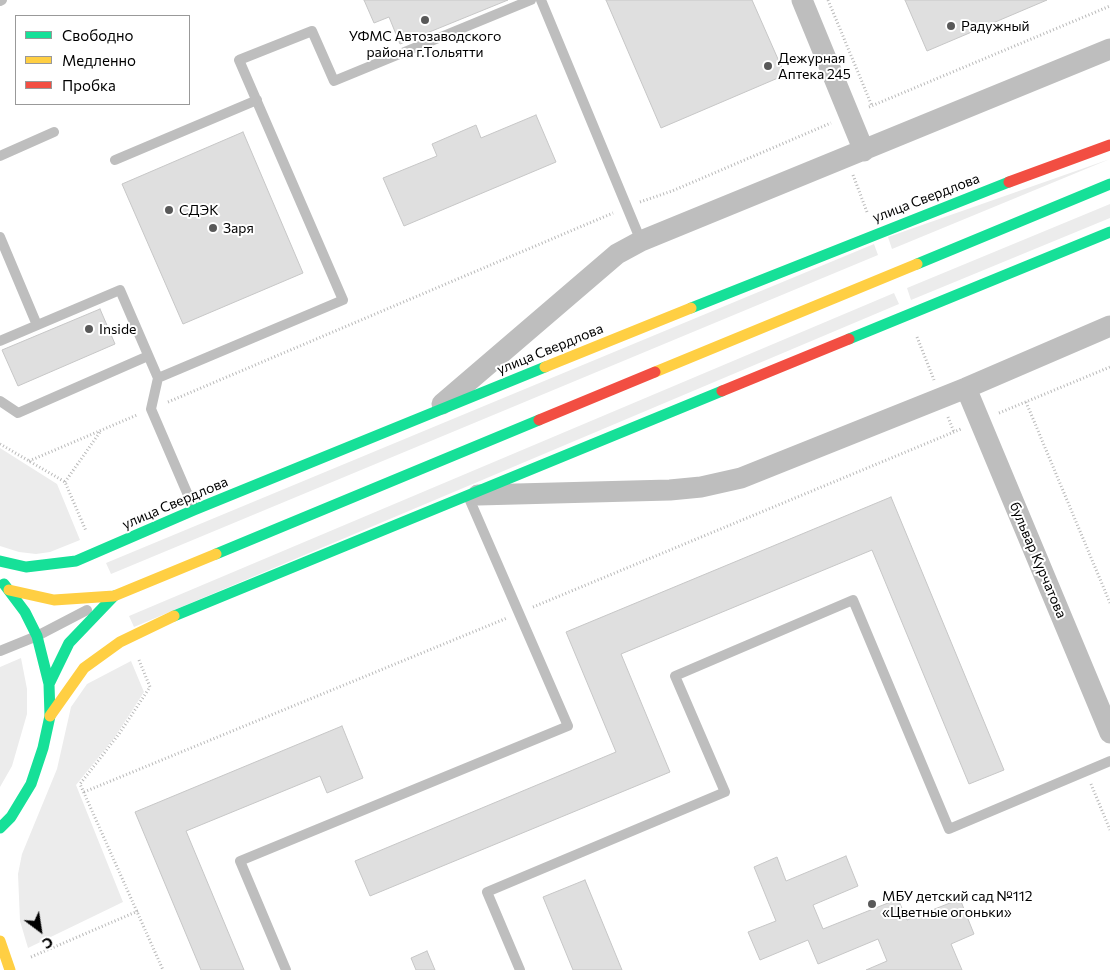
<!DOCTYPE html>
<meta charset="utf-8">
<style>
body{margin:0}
#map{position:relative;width:1110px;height:970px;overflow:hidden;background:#fff;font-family:Commissioner,sans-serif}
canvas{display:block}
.legend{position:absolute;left:15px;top:15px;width:175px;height:90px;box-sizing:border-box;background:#fff;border:1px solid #999;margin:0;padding:6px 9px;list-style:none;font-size:15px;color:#000}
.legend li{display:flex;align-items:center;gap:10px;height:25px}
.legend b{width:25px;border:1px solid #999}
.north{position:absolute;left:15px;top:905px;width:50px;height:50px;-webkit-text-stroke:4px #fff;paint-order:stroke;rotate:149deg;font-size:14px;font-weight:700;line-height:20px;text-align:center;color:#000}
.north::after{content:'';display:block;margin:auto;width:18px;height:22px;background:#000;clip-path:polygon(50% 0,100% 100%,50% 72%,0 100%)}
</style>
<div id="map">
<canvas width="1110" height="970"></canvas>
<ul class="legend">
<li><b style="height:6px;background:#16e098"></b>Свободно</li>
<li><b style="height:6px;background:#ffcf43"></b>Медленно</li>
<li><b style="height:6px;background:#f24e42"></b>Пробка</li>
</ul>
<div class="north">С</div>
</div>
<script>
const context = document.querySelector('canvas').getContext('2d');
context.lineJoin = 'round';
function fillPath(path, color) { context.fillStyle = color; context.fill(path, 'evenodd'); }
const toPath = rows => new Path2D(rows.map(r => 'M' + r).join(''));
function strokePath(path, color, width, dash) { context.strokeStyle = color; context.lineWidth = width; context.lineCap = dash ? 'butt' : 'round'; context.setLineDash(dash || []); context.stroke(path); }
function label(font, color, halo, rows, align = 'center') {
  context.font = font + ' Commissioner,sans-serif'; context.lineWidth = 4; context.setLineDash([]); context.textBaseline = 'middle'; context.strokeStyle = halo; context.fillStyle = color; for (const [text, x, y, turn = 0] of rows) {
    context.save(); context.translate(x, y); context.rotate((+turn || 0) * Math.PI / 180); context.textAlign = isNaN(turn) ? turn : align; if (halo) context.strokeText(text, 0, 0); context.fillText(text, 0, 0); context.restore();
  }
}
fillPath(toPath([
 [1110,159,892,249,888,237],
 [1110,204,1110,218,911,300,907,288],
 [874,244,878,255,111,574,106,563],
 [894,293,899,304,134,627,129,616],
 [0,448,57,484,80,540,50,552,36,554,19,552,0,546],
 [21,658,27,689,27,714,12,766,0,787,0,667],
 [131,661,144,692,115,737,76,785,123,902,28,948,20,921,18,874,22,854,57,769,71,707,87,684]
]), '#ececec');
const building = toPath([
 [364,0,508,0,400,44,389,17,374,23,364,0],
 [606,0,752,0,785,75,661,128,606,0],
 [905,0,1047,0,927,51,905,0],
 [536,115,556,162,404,226,383,178,437,156,432,144,476,125,481,138,536,115],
 [243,132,303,273,183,324,122,184,243,132],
 [100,309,115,344,18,386,2,350,100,309],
 [891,497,1004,770,969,784,872,550,621,654,670,772,370,896,355,861,616,752,566,632,891,497],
 [342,726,363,778,327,793,320,776,186,831,244,970,201,970,135,812,342,726],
 [846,856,858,886,813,905,823,929,898,899,907,920,960,899,974,934,951,944,962,970,866,970,887,961,878,939,818,964,808,940,760,960,748,932,776,921,754,867,777,857,786,881,846,856],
 [585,880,622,970,573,970,543,897,585,880],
 [427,951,435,970,416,970,411,958,427,951]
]);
fillPath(building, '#dfdfdf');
strokePath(building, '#c7c7c7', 1);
strokePath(toPath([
 [828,0,872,106],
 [869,107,1110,6],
 [853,175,867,212],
 [640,202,672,191,831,123],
 [917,337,934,380],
 [168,402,613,213],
 [1026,402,1110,603],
 [999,413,1110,367],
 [948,417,954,432],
 [0,444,65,482,86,531],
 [29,461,137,415],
 [65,482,100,432],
 [533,607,961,429],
 [139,660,150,687,119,734,80,784,163,970],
 [1091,784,1110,830],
 [84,792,507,618],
 [31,957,138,911]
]), '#b9b9b9', 3, [1, 2.5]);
strokePath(toPath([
 [541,0,641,241],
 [0,1,2,0],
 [0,156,54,132],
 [115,160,257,100],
 [0,237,37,325],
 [0,341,120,290,158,378,151,409,194,509],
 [158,378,343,300,239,60,312,31,334,81,531,0],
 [0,401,18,413,148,356],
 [0,651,37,636,87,610],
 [286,970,240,861,568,726,468,496],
 [520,970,487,892,725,792,675,676,853,600,949,829,1110,761]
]), '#bebebe', 10);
strokePath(toPath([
 [802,0,864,151],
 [966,388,1110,733],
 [442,404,617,254,641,241,1110,49],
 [478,495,670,490,701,487,741,478,966,388,1110,326]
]), '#bebebe', 21);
strokePath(toPath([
 [917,264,1110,184],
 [691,308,1009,182],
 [849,339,1110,232],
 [216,554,539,420],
 [0,561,26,567,76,561,194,510,545,367],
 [174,616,722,391],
 [49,684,69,643,114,596],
 [0,828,11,817,31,784,43,748,50,716,49,684,37,636,25,612,4,584]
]), '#16e098', 11);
strokePath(toPath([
 [545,367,691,308],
 [655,372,917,264],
 [9,590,54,600,114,596,216,554],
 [50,716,84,668,120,642,174,616],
 [0,941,10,970]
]), '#ffcf43', 11);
strokePath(toPath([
 [1009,182,1110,145],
 [722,391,849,339],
 [539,420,655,372]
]), '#f24e42', 11);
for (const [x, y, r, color] of [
 [425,20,5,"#595959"],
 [951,26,5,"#595959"],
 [768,66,5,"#595959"],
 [169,210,5,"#595959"],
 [213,228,5,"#595959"],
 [89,329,5,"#595959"],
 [872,904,5,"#595959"]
]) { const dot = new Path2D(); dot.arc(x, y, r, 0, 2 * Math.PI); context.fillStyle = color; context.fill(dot); strokePath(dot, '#fff', 2); }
label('14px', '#000', '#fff', [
 ["Радужный",961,26],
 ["УФМС Автозаводского",425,36,"center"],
 ["района г.Тольятти",425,52,"center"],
 ["Дежурная",778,58],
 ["Аптека 245",778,74],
 ["СДЭК",179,210],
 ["Заря",223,228],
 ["Inside",99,329],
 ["МБУ детский сад №112",882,896],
 ["«Цветные огоньки»",882,912]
], 'left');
label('14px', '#000', '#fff', [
 ["улица Свердлова",926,198,-21],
 ["улица Свердлова",550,349,-22],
 ["улица Свердлова",175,503,-23],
 ["бульвар Курчатова",1038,560,67]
]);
</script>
